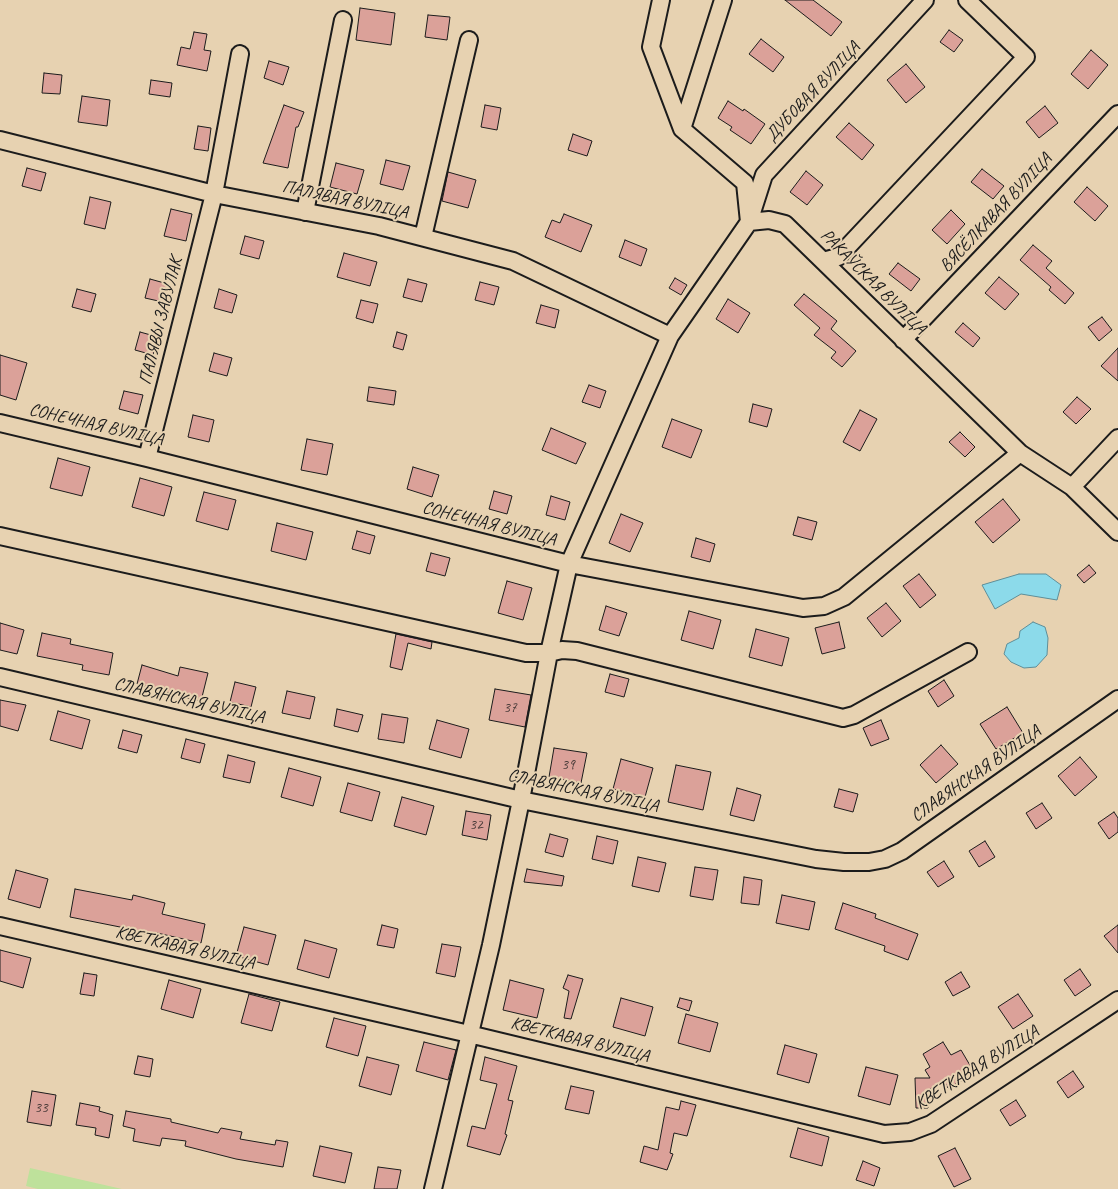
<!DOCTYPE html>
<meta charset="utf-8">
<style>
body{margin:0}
canvas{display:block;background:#e7d2b1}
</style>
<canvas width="1118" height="1189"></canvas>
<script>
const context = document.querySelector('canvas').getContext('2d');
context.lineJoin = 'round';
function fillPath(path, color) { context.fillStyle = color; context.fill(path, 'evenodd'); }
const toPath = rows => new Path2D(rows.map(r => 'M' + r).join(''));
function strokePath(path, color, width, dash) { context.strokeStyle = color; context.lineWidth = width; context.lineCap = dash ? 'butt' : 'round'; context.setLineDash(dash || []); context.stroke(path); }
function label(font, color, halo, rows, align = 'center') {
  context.font = font + ' Caveat,sans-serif'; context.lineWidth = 4; context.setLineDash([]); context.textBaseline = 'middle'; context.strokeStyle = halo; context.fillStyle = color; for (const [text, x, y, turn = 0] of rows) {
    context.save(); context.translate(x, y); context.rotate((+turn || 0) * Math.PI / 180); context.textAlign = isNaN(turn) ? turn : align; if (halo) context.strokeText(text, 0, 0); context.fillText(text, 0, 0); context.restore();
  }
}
fillPath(toPath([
 [30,1168,122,1189,38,1189,26,1186]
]), '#bee19b');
const water = toPath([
 [1019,574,1046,574,1061,585,1057,600,1021,594,995,609,982,585,1019,574],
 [1033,622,1045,627,1048,638,1047,655,1036,667,1024,668,1011,662,1004,654,1007,644,1019,638,1020,631,1033,622]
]);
fillPath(water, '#8cdaea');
strokePath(water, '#5f8e98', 1);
const building = toPath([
 [785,0,813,0,842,22,831,36,785,0],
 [360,8,395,13,391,45,356,40,360,8],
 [428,15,450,17,447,40,425,37,428,15],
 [949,30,963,40,954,52,940,42,949,30],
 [194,32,207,34,204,50,211,51,207,71,177,65,181,47,190,49,194,32],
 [761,39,784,57,773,72,749,54,761,39],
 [1091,50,1108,65,1088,89,1071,74,1091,50],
 [269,61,289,67,283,85,264,78,269,61],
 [906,64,925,87,906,103,887,80,906,64],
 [44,73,62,75,60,94,42,93,44,73],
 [151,80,172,83,170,97,149,94,151,80],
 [82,96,110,100,107,126,78,122,82,96],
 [728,101,743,111,744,109,765,124,751,144,730,130,732,127,718,118,728,101],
 [284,105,304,112,298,127,296,127,288,168,263,163,284,105],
 [485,105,501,108,497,130,481,127,485,105],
 [1045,106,1058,123,1039,138,1026,122,1045,106],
 [849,123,874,145,862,160,836,137,849,123],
 [198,126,211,128,208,151,194,149,198,126],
 [573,134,592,141,587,156,568,150,573,134],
 [386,160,410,166,403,190,380,184,386,160],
 [336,163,364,170,357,194,330,187,336,163],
 [27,168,46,173,41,191,22,186,27,168],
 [982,169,1004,186,993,199,971,182,982,169],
 [806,171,823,185,807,205,790,192,806,171],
 [448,172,476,180,468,208,442,201,448,172],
 [1087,187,1108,206,1095,221,1074,202,1087,187],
 [90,197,111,202,105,229,84,224,90,197],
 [171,209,192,214,186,241,164,236,171,209],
 [951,210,965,224,947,244,932,230,951,210],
 [564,214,592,225,581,252,545,237,552,220,560,223,564,214],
 [245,236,264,241,259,259,240,254,245,236],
 [625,240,647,249,641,266,619,257,625,240],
 [1033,245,1052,261,1046,268,1074,293,1065,304,1049,290,1051,287,1020,260,1033,245],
 [344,253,377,262,370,286,337,277,344,253],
 [898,263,920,279,911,291,889,274,898,263],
 [999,277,1019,294,1005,310,985,293,999,277],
 [675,278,687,285,681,295,669,288,675,278],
 [150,279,168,284,163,302,145,298,150,279],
 [408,279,427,284,422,302,403,297,408,279],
 [480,282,499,287,494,305,475,300,480,282],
 [77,289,96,294,91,312,72,307,77,289],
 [219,289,237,295,232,313,214,308,219,289],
 [804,294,837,321,831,329,856,351,842,367,831,358,836,352,814,335,820,328,794,305,804,294],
 [728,299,750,313,738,333,716,319,728,299],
 [361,300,378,304,373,323,356,318,361,300],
 [541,305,559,310,555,328,536,323,541,305],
 [1102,317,1112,330,1099,341,1088,327,1102,317],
 [963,323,980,338,973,347,955,332,963,323],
 [140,332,158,337,153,355,135,350,140,332],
 [397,332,407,335,403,350,393,347,397,332],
 [1118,348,1118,381,1101,366,1118,348],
 [214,353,232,358,227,376,209,371,214,353],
 [0,355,27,363,16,400,0,395,0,355],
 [589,385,606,391,600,408,582,402,589,385],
 [369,387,396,391,394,405,367,401,369,387],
 [124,391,143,395,138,414,119,409,124,391],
 [1077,397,1091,409,1076,424,1063,412,1077,397],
 [753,404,772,409,767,427,749,422,753,404],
 [860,410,877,419,860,451,843,442,860,410],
 [193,415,214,420,209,442,188,437,193,415],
 [672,419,702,430,691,458,662,447,672,419],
 [551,428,586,443,576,464,542,450,551,428],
 [960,432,975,447,965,457,949,442,960,432],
 [307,439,333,444,327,475,301,470,307,439],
 [58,458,90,467,82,496,50,488,58,458],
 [413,467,439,475,432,497,407,489,413,467],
 [140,478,172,487,164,516,132,507,140,478],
 [494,491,512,496,507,514,489,509,494,491],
 [204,492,236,500,228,530,196,521,204,492],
 [551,496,570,502,565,520,546,515,551,496],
 [1003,499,1020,520,993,543,975,522,1003,499],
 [621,514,643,523,630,552,609,543,621,514],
 [798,517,817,522,812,540,793,535,798,517],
 [277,523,313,532,306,560,271,551,277,523],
 [357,531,375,536,370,554,352,549,357,531],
 [696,538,715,544,710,562,691,557,696,538],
 [431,553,450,558,445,576,426,571,431,553],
 [1089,565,1096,573,1084,583,1077,575,1089,565],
 [919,574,936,595,920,608,903,586,919,574],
 [507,581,532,588,523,620,498,613,507,581],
 [886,603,901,621,882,637,867,618,886,603],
 [606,606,627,613,619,636,599,630,606,606],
 [689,611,721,620,713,649,681,640,689,611],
 [839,622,845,648,822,654,815,628,839,622],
 [0,623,24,630,17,654,0,650,0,623],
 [756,629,789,638,782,666,749,657,756,629],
 [42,633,71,639,70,644,113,653,109,675,82,670,83,665,37,656,42,633],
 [396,634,432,642,431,649,408,643,402,670,390,667,396,634],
 [142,665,178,676,180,667,208,673,201,701,174,695,174,694,137,684,142,665],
 [610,674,629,679,624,697,605,692,610,674],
 [944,680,954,696,938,707,928,691,944,680],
 [235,682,256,687,251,707,230,702,235,682],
 [495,689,531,695,525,727,489,720,495,689],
 [287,691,315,697,310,719,282,713,287,691],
 [0,700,26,705,18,731,0,726,0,700],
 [1007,707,1023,733,996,749,980,724,1007,707],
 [337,709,363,715,358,732,334,726,337,709],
 [58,711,90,720,82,749,50,740,58,711],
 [382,714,408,718,404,743,378,739,382,714],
 [437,720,469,729,461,758,429,749,437,720],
 [881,720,889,739,871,746,863,728,881,720],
 [123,730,142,735,137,753,118,748,123,730],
 [186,739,205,744,200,763,181,758,186,739],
 [941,745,958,764,936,783,920,765,941,745],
 [554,748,587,753,581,783,549,777,554,748],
 [228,755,255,762,250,783,223,777,228,755],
 [1080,757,1097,777,1075,796,1058,776,1080,757],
 [621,759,653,768,645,797,613,789,621,759],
 [676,765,711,772,703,810,668,802,676,765],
 [289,768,321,777,313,806,281,797,289,768],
 [348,783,380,792,372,821,340,812,348,783],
 [737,788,761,795,754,821,730,815,737,788],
 [839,789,858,794,853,812,834,807,839,789],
 [402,797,434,806,426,835,394,826,402,797],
 [1042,803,1052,818,1036,829,1026,813,1042,803],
 [466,811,491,815,487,840,462,835,466,811],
 [1114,812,1118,818,1118,832,1109,839,1098,823,1114,812],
 [550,834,568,839,563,857,545,852,550,834],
 [597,836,618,841,613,864,592,859,597,836],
 [985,841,995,857,979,867,969,851,985,841],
 [638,857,666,863,659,892,632,886,638,857],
 [944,861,954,877,938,887,927,872,944,861],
 [695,867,718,870,713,900,690,896,695,867],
 [527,869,564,876,562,886,524,882,527,869],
 [16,870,48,879,40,908,8,899,16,870],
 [744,877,762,880,759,905,741,903,744,877],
 [75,889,132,900,133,895,165,903,162,914,205,924,201,943,157,933,156,937,125,928,70,917,75,889],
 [782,895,815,902,809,930,776,923,782,895],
 [843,903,876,914,875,918,918,934,908,960,884,951,885,946,835,929,843,903],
 [382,925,398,929,394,948,377,945,382,925],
 [1118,925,1118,953,1104,936,1118,925],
 [244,927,276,935,268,965,236,956,244,927],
 [305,940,337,949,329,978,297,969,305,940],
 [442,944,461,947,455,977,436,973,442,944],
 [0,950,31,958,23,988,0,981,0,950],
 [1080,969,1091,985,1075,996,1064,980,1080,969],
 [961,972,970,987,953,996,945,982,961,972],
 [84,973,97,975,94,996,80,994,84,973],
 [568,975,583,979,571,1019,564,1018,569,991,563,988,568,975],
 [169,980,201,989,193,1018,161,1009,169,980],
 [510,980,544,989,537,1018,503,1010,510,980],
 [249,994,280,1002,272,1031,241,1023,249,994],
 [1018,994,1033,1016,1013,1029,998,1007,1018,994],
 [621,998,653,1007,645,1036,613,1027,621,998],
 [680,998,692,1001,689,1011,677,1007,680,998],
 [686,1014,718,1023,710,1052,678,1043,686,1014],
 [334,1018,366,1026,358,1056,326,1047,334,1018],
 [424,1042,456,1050,448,1080,416,1071,424,1042],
 [943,1042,951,1055,961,1050,971,1067,959,1074,963,1080,948,1088,944,1081,927,1091,928,1108,916,1108,915,1078,930,1078,925,1070,930,1067,923,1054,943,1042],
 [785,1045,817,1054,809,1083,777,1074,785,1045],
 [138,1056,153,1059,150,1077,134,1074,138,1056],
 [367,1057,399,1065,391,1095,359,1086,367,1057],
 [485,1057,517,1066,508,1100,513,1101,505,1134,507,1135,500,1155,467,1146,472,1126,485,1129,497,1084,480,1080,485,1057],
 [866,1067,898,1075,890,1105,858,1096,866,1067],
 [1073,1071,1084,1087,1068,1098,1057,1082,1073,1071],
 [571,1086,594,1091,589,1114,565,1109,571,1086],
 [32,1091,56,1095,51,1126,27,1122,32,1091],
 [1016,1100,1026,1116,1010,1126,1000,1110,1016,1100],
 [681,1101,696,1105,687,1136,674,1133,670,1153,673,1154,667,1170,640,1162,644,1146,658,1150,666,1107,679,1110,681,1101],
 [80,1103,100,1107,99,1111,113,1115,109,1138,95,1135,96,1128,76,1125,80,1103],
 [126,1111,171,1119,171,1122,218,1133,221,1128,242,1132,240,1139,275,1145,276,1140,288,1142,283,1167,236,1159,185,1146,186,1141,162,1138,160,1146,133,1141,135,1129,123,1126,126,1111],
 [798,1128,829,1137,822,1166,790,1157,798,1128],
 [320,1146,352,1153,345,1183,313,1176,320,1146],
 [955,1148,971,1179,954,1187,938,1156,955,1148],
 [863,1161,880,1168,874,1186,856,1180,863,1161],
 [378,1167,401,1170,397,1189,374,1189,378,1167]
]);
fillPath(building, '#dba199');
strokePath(building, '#1c1c1c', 1);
const minor = toPath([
 [661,0,651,47,682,129,745,183,749,222,769,220,785,224,1020,453,1072,487,1118,532],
 [682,129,723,0],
 [0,140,214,194,379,226,513,261,670,336],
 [305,212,343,20],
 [423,237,469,40],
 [823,261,838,257,1026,57,967,0],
 [903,340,1118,114],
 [0,423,147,458,569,564,803,608,824,606,844,597,1020,453],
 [147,458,214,194,240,54],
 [1072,487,1118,438],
 [0,536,526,653,549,653,562,650,577,651,843,718,854,715,968,652],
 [0,677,521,800,816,859,844,862,869,862,885,859,902,851,1118,699],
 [0,926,469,1034,884,1134,910,1132,931,1124,1118,1000],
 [433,1189,491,945,521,800,549,653,569,564,670,336,749,222,764,175,925,0]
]);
strokePath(minor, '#1c1c1c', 20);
strokePath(minor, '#e7d2b1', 16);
label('15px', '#4c3d3b', null, [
 ["37",510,708],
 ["39",568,765],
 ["32",476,825],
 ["33",41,1108]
]);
label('18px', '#1c1c1c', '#e7d2b1', [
 ["ДУБОВАЯ ВУЛІЦА",813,92,-47],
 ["ПАЛЯВАЯ ВУЛІЦА",345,200,12],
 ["ВЯСЁЛКАВАЯ ВУЛІЦА",996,213,-47],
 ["РАКАЎСКАЯ ВУЛІЦА",873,282,45],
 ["ПАЛЯВЫ ЗАВУЛАК",161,321,-76],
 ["СОНЕЧНАЯ ВУЛІЦА",96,425,13],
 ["СОНЕЧНАЯ ВУЛІЦА",489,524,14],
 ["СЛАВЯНСКАЯ ВУЛІЦА",189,701,13],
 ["СЛАВЯНСКАЯ ВУЛІЦА",976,774,-35],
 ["СЛАВЯНСКАЯ ВУЛІЦА",583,791,12],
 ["КВЕТКАВАЯ ВУЛІЦА",185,948,13],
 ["КВЕТКАВАЯ ВУЛІЦА",580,1040,14],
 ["КВЕТКАВАЯ ВУЛІЦА",977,1068,-32]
]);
</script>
